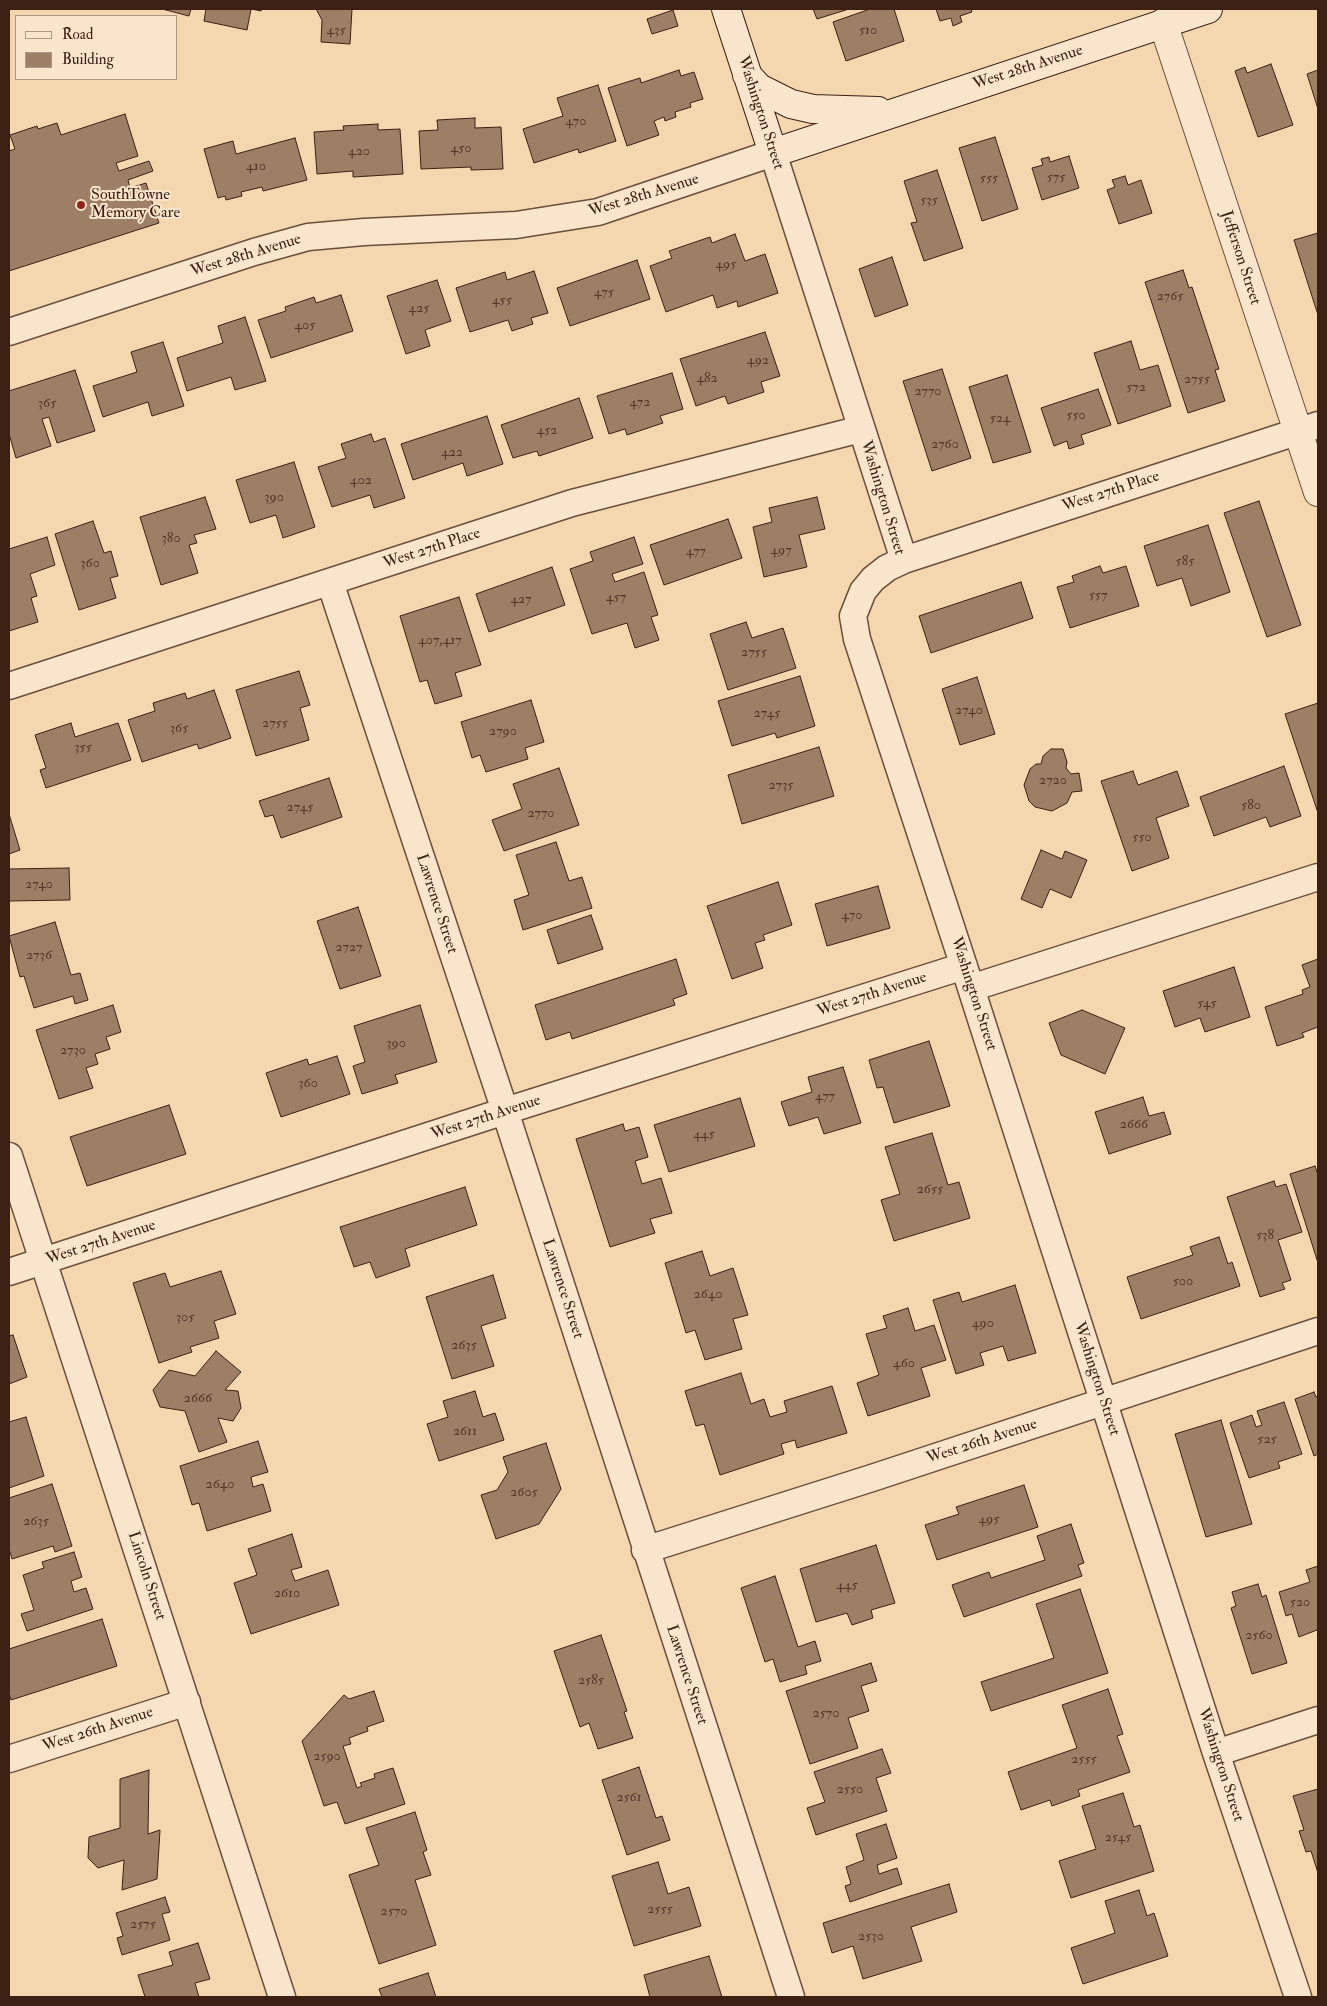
<!DOCTYPE html>
<style>
body{margin:0}
#map{position:relative;width:1327px;height:2006px;overflow:hidden;background:#f4d7af;font-family:"IM FELL Double Pica",serif}
canvas{display:block}
.frame{position:absolute;inset:0;border:10px solid #3d2014;pointer-events:none}
.legend{position:absolute;left:15px;top:15px;width:162px;height:65px;box-sizing:border-box;background:#f8e5cb;border:1px solid #ad9682;margin:0;padding:6px 9px;list-style:none;font-size:15px;color:#3d2014}
.legend li{display:flex;align-items:center;gap:10px;height:25px}
.legend b{width:25px;border:1px solid #ad9682}
</style>
<div id="map">
<canvas width="1327" height="2006"></canvas>
<div class="frame"></div>
<ul class="legend">
<li><b style="height:6px;background:#f8e5cb"></b>Road</li>
<li><b style="height:14px;background:#9c7f65"></b>Building</li>
</ul>
</div>
<script>
const context = document.querySelector('canvas').getContext('2d');
context.lineJoin = 'round';
function fillPath(path, color) { context.fillStyle = color; context.fill(path, 'evenodd'); }
const toPath = rows => new Path2D(rows.map(r => 'M' + r).join(''));
function strokePath(path, color, width, dash) { context.strokeStyle = color; context.lineWidth = width; context.lineCap = dash ? 'butt' : 'round'; context.setLineDash(dash || []); context.stroke(path); }
function label(font, color, halo, rows, align = 'center') {
  context.font = font + ' "IM FELL Double Pica",serif'; context.lineWidth = 4; context.setLineDash([]); context.textBaseline = 'middle'; context.strokeStyle = halo; context.fillStyle = color; for (const [text, x, y, turn = 0] of rows) {
    context.save(); context.translate(x, y); context.rotate((+turn || 0) * Math.PI / 180); context.textAlign = isNaN(turn) ? turn : align; if (halo) context.strokeText(text, 0, 0); context.fillText(text, 0, 0); context.restore();
  }
}
const building = toPath([
 [162,9,191,9,189,16,162,9],
 [206,9,262,9,261,11,251,9,247,30,204,21,206,9],
 [316,9,352,9,350,44,321,42,322,20,316,9],
 [813,9,849,9,817,19,813,9],
 [870,9,894,9,904,41,846,61,833,22,870,9],
 [936,9,971,9,972,12,960,16,962,22,953,26,951,18,940,21,936,9],
 [673,10,678,26,652,34,647,19,673,10],
 [1271,64,1293,125,1258,137,1235,71,1245,67,1247,73,1271,64],
 [679,70,681,76,694,72,703,99,690,103,691,107,675,112,676,117,665,121,664,117,654,121,659,135,627,146,608,88,640,78,641,83,679,70],
 [1318,70,1318,109,1307,74,1318,70],
 [598,85,616,141,579,153,578,149,534,163,523,129,563,116,557,98,598,85],
 [125,114,138,156,116,163,119,171,149,161,153,171,128,180,130,188,146,183,159,223,9,271,9,151,15,149,10,135,37,126,38,129,57,123,61,135,125,114],
 [475,118,475,128,501,127,503,169,471,170,471,167,421,169,419,131,438,130,437,120,475,118],
 [378,124,378,130,400,129,403,174,353,177,353,171,317,174,314,132,344,130,343,126,378,124],
 [995,137,1018,209,982,221,959,148,995,137],
 [295,138,307,180,263,191,262,187,241,192,242,196,226,200,225,196,218,198,204,149,233,141,236,154,295,138],
 [1069,156,1079,188,1042,200,1032,168,1043,165,1041,159,1049,157,1050,162,1069,156],
 [937,170,963,248,924,261,911,223,917,222,904,181,937,170],
 [1125,176,1128,185,1141,180,1152,213,1119,224,1107,190,1115,187,1112,180,1125,176],
 [1318,233,1318,315,1294,240,1318,233],
 [735,234,745,261,765,254,778,293,738,307,737,301,717,308,713,295,666,312,650,266,672,258,669,251,710,237,712,243,735,234],
 [892,257,908,305,875,317,859,269,892,257],
 [637,260,650,299,570,326,557,288,637,260],
 [1183,270,1189,288,1192,287,1219,369,1215,370,1225,401,1188,413,1145,282,1183,270],
 [534,271,548,313,531,318,533,324,512,331,508,320,470,332,456,288,505,272,507,280,534,271],
 [437,280,451,321,425,330,430,346,406,354,387,296,437,280],
 [341,295,353,331,271,358,258,320,286,311,285,307,314,297,316,303,341,295],
 [245,317,266,381,235,390,231,377,187,391,177,358,223,343,218,326,245,317],
 [765,332,780,376,761,382,764,392,728,404,725,396,696,406,680,359,765,332],
 [1131,341,1140,370,1158,365,1171,406,1118,424,1094,353,1131,341],
 [163,342,184,406,152,416,148,402,103,417,93,386,137,372,131,352,163,342],
 [942,369,971,458,932,471,903,381,942,369],
 [75,370,95,431,57,443,49,417,42,419,51,446,16,458,9,434,9,391,75,370],
 [672,373,683,409,660,416,663,423,627,435,625,429,609,434,597,396,672,373],
 [1007,375,1031,452,993,463,969,387,1007,375],
 [1098,389,1111,425,1081,435,1084,444,1069,449,1067,441,1054,446,1041,408,1098,389],
 [579,398,593,438,539,456,537,451,513,458,501,425,579,398],
 [487,416,503,464,467,476,463,463,413,480,401,444,487,416],
 [371,434,374,442,385,438,405,498,374,508,370,495,332,507,318,467,346,458,341,444,371,434],
 [294,462,315,527,283,538,276,515,250,523,236,480,294,462],
 [205,497,216,529,194,535,197,543,189,545,198,573,161,585,140,517,205,497],
 [817,497,825,529,799,535,807,567,764,577,753,527,772,522,769,508,817,497],
 [1259,501,1301,625,1267,637,1224,513,1259,501],
 [728,519,742,558,664,585,650,545,728,519],
 [93,521,104,553,111,551,118,576,110,578,116,598,79,610,55,534,93,521],
 [1208,525,1230,592,1191,606,1182,578,1157,586,1144,546,1208,525],
 [47,537,55,565,30,574,37,596,31,598,38,622,9,631,9,549,47,537],
 [634,537,643,564,612,574,615,582,644,572,658,615,651,617,659,640,635,648,627,623,592,634,570,569,593,561,590,552,634,537],
 [1100,566,1103,573,1126,566,1139,606,1070,628,1057,587,1074,582,1072,576,1100,566],
 [552,567,565,605,489,632,476,594,552,567],
 [1021,582,1033,618,931,653,919,616,1021,582],
 [459,597,481,665,455,673,462,696,435,704,427,680,420,682,400,616,459,597],
 [746,622,752,638,783,628,796,668,728,690,710,634,746,622],
 [299,671,310,705,300,708,309,740,256,756,236,690,299,671],
 [800,676,815,726,777,738,775,733,732,746,718,701,800,676],
 [977,677,995,734,960,745,942,689,977,677],
 [214,690,231,738,199,749,197,744,142,762,128,720,155,711,153,703,185,693,187,699,214,690],
 [531,700,544,742,525,748,528,759,486,772,480,755,472,758,461,722,531,700],
 [1318,703,1318,813,1285,714,1318,703],
 [71,723,75,737,118,723,131,760,46,788,40,770,46,768,35,735,71,723],
 [819,747,834,796,742,824,728,775,819,747],
 [1051,749,1063,749,1067,762,1066,768,1071,774,1079,773,1082,791,1072,792,1067,803,1052,811,1035,807,1029,801,1024,785,1030,769,1036,764,1041,764,1043,756,1051,749],
 [1284,766,1301,816,1270,827,1266,817,1214,836,1200,797,1284,766],
 [559,768,579,825,504,851,492,820,522,809,513,784,559,768],
 [1133,771,1138,785,1177,771,1189,806,1156,818,1169,858,1132,871,1101,781,1133,771],
 [329,778,342,817,281,838,273,815,265,817,259,801,329,778],
 [9,814,20,850,9,854,9,814],
 [556,842,569,881,582,877,592,908,523,930,514,900,529,895,516,855,556,842],
 [1041,850,1062,859,1065,851,1087,860,1071,898,1050,889,1042,908,1021,899,1041,850],
 [69,868,70,900,9,901,9,869,69,868],
 [778,882,792,925,763,935,765,940,755,943,763,968,732,979,707,906,778,882],
 [878,886,890,928,827,946,815,904,878,886],
 [358,907,381,976,340,989,317,921,358,907],
 [591,915,603,949,558,964,547,930,591,915],
 [55,922,71,975,80,973,88,1000,75,1004,73,996,34,1008,24,976,20,977,9,936,55,922],
 [676,959,687,994,673,999,675,1005,572,1039,570,1032,546,1040,535,1005,676,959],
 [1318,959,1318,1027,1302,1033,1304,1037,1277,1046,1265,1007,1303,994,1302,990,1310,987,1302,965,1318,959],
 [1234,967,1250,1017,1205,1032,1200,1018,1175,1027,1163,991,1234,967],
 [113,1005,121,1032,106,1037,110,1049,95,1054,98,1064,86,1068,93,1088,59,1099,36,1030,113,1005],
 [420,1005,437,1062,395,1075,398,1083,362,1094,353,1066,365,1062,354,1026,420,1005],
 [1082,1010,1125,1028,1105,1074,1061,1055,1049,1023,1082,1010],
 [929,1041,950,1106,894,1123,883,1087,877,1088,869,1060,929,1041],
 [337,1056,350,1094,281,1117,266,1073,307,1059,309,1065,337,1056],
 [843,1067,861,1123,824,1134,818,1117,789,1126,781,1102,812,1092,808,1077,843,1067],
 [1143,1097,1149,1116,1164,1112,1171,1134,1109,1154,1095,1112,1143,1097],
 [740,1098,755,1146,669,1172,654,1125,740,1098],
 [169,1105,186,1154,87,1186,70,1137,169,1105],
 [623,1124,625,1131,639,1127,648,1157,635,1161,642,1184,661,1178,672,1213,650,1219,655,1233,610,1247,576,1139,623,1124],
 [932,1133,948,1185,959,1182,970,1218,894,1241,881,1200,900,1194,885,1147,932,1133],
 [1315,1166,1318,1175,1318,1263,1290,1174,1315,1166],
 [1274,1181,1276,1187,1286,1184,1302,1232,1278,1240,1291,1280,1282,1283,1285,1289,1260,1297,1227,1197,1274,1181],
 [465,1187,477,1225,405,1249,410,1266,376,1278,370,1262,354,1267,340,1227,465,1187],
 [1219,1237,1228,1264,1232,1262,1240,1286,1141,1319,1127,1277,1193,1255,1190,1247,1219,1237],
 [702,1251,710,1276,733,1268,748,1315,733,1319,742,1349,705,1360,695,1330,686,1333,665,1263,702,1251],
 [221,1271,236,1314,214,1321,219,1338,190,1347,192,1352,159,1363,133,1283,165,1273,170,1287,221,1271],
 [493,1275,506,1318,481,1326,494,1366,452,1379,426,1297,493,1275],
 [1015,1285,1036,1353,1008,1361,1003,1346,980,1353,984,1365,956,1374,933,1300,959,1292,962,1302,1015,1285],
 [908,1308,915,1331,934,1325,946,1360,921,1368,930,1396,868,1416,857,1383,879,1375,866,1334,887,1328,883,1316,908,1308],
 [13,1335,27,1377,9,1384,9,1336,13,1335],
 [216,1351,241,1372,225,1390,238,1391,241,1408,233,1421,218,1418,227,1442,199,1452,185,1411,160,1407,153,1390,169,1370,195,1376,216,1351],
 [741,1373,751,1404,764,1399,770,1417,787,1412,784,1401,832,1386,847,1433,797,1448,795,1440,781,1444,784,1454,720,1475,704,1424,696,1426,685,1391,741,1373],
 [475,1391,483,1417,495,1413,504,1440,439,1461,427,1424,448,1417,443,1401,475,1391],
 [1314,1392,1316,1397,1318,1396,1318,1454,1314,1456,1295,1399,1314,1392],
 [1284,1402,1302,1454,1278,1462,1280,1468,1249,1478,1230,1423,1252,1415,1256,1427,1262,1425,1257,1411,1284,1402],
 [26,1417,44,1476,9,1488,9,1422,26,1417],
 [1221,1420,1252,1524,1206,1537,1175,1434,1221,1420],
 [258,1441,268,1472,251,1477,253,1487,263,1484,271,1511,207,1531,199,1503,192,1505,180,1466,258,1441],
 [546,1443,561,1489,539,1524,496,1539,481,1495,497,1490,508,1472,503,1457,546,1443],
 [52,1484,72,1546,55,1552,53,1546,12,1559,9,1549,9,1498,52,1484],
 [1024,1485,1038,1527,937,1560,925,1525,959,1514,956,1507,1024,1485],
 [1071,1524,1084,1563,1078,1565,1082,1576,964,1617,952,1585,989,1572,991,1578,1045,1560,1037,1536,1071,1524],
 [292,1534,302,1567,291,1570,295,1581,328,1570,339,1605,251,1634,234,1583,257,1575,248,1549,292,1534],
 [876,1545,895,1603,871,1610,873,1618,852,1625,847,1613,816,1622,800,1569,876,1545],
 [74,1552,82,1577,71,1581,74,1592,86,1588,93,1609,27,1631,21,1614,34,1610,23,1575,44,1568,42,1562,74,1552],
 [1318,1566,1318,1633,1317,1630,1299,1637,1292,1614,1286,1616,1279,1592,1310,1582,1306,1570,1318,1566],
 [775,1576,798,1647,815,1641,821,1661,805,1666,807,1674,780,1682,773,1659,765,1662,741,1588,775,1576],
 [1258,1584,1262,1597,1266,1595,1287,1663,1252,1674,1231,1608,1236,1606,1232,1592,1258,1584],
 [1080,1589,1108,1673,991,1711,981,1682,1054,1658,1036,1604,1080,1589],
 [102,1619,117,1666,11,1700,9,1693,9,1649,102,1619],
 [601,1635,627,1711,624,1712,633,1738,598,1749,589,1723,580,1727,554,1651,601,1635],
 [871,1663,877,1681,861,1686,869,1711,848,1718,858,1748,810,1764,786,1691,871,1663],
 [1108,1689,1123,1734,1117,1736,1130,1772,1078,1790,1080,1796,1052,1806,1050,1800,1021,1810,1008,1772,1077,1748,1062,1705,1108,1689],
 [374,1691,384,1721,367,1727,368,1731,349,1738,351,1744,343,1746,357,1788,362,1786,360,1783,375,1778,374,1774,393,1768,405,1804,345,1824,337,1802,324,1806,302,1741,344,1695,349,1699,374,1691],
 [882,1749,891,1773,876,1778,887,1811,816,1835,807,1808,825,1802,814,1772,882,1749],
 [639,1767,656,1818,662,1816,670,1840,627,1855,602,1780,639,1767],
 [149,1770,148,1834,160,1830,157,1879,122,1890,124,1860,98,1868,88,1858,89,1837,120,1828,120,1779,149,1770],
 [1318,1789,1318,1873,1311,1851,1306,1852,1299,1831,1304,1830,1293,1796,1318,1789],
 [1123,1793,1134,1827,1140,1825,1154,1871,1071,1898,1059,1861,1096,1849,1082,1806,1123,1793],
 [415,1812,427,1850,423,1852,431,1875,415,1880,436,1945,379,1964,349,1875,379,1865,366,1828,415,1812],
 [886,1824,897,1858,877,1865,879,1874,897,1868,902,1884,850,1902,845,1886,851,1884,846,1867,864,1860,856,1834,886,1824],
 [658,1862,668,1894,689,1887,701,1926,634,1946,612,1876,658,1862],
 [949,1884,957,1912,911,1927,922,1961,863,1979,853,1946,832,1953,823,1923,949,1884],
 [1139,1890,1147,1916,1154,1913,1168,1956,1083,1984,1071,1948,1115,1933,1105,1901,1139,1890],
 [165,1897,170,1912,162,1914,170,1940,122,1955,117,1938,123,1936,116,1913,165,1897],
 [198,1943,210,1979,195,1983,199,1997,145,1997,138,1975,173,1965,169,1952,198,1943],
 [709,1956,722,1997,650,1997,644,1975,709,1956],
 [428,1973,436,1997,382,1997,379,1989,428,1973]
]);
fillPath(building, '#9c7f65');
strokePath(building, '#3d2014', 1);
const minor = toPath([
 [9,332,254,252,308,237,364,232,516,225,598,212,773,153,904,560,887,568,873,579,863,591,853,616,857,639,971,988,1216,1753,1298,1997],
 [904,560,1318,425],
 [330,582,505,1111,791,1997],
 [9,686,572,503,861,429],
 [971,988,1318,877],
 [9,1156,282,1997],
 [9,1272,505,1111,964,966],
 [645,1550,872,1478,1318,1331],
 [1216,1753,1318,1720],
 [9,1759,187,1702]
]);
const tertiary = toPath([
 [1163,23,1318,492]
]);
const secondary = toPath([
 [726,9,773,153,1208,9],
 [747,75,759,88,791,104,813,109,878,111]
]);
strokePath(minor, '#6b4e3b', 29);
strokePath(tertiary, '#6b4e3b', 30);
strokePath(secondary, '#3d2014', 30);
strokePath(minor, '#f8e5cb', 26);
strokePath(tertiary, '#f8e5cb', 28);
strokePath(secondary, '#f8e5cb', 28);
for (const [x, y, r, color] of [
 [81,205,5,"#8f2418"]
]) { const dot = new Path2D(); dot.arc(x, y, r, 0, 2 * Math.PI); context.fillStyle = color; context.fill(dot); strokePath(dot, '#f8e5cb', 2); }
label('14px', '#553828', null, [
 ["435",336,31],
 ["510",868,31],
 ["470",576,122],
 ["450",461,149],
 ["420",359,152],
 ["410",256,167],
 ["575",1056,178],
 ["555",989,179],
 ["535",929,201],
 ["495",726,265],
 ["475",604,293],
 ["2765",1170,297],
 ["455",502,301],
 ["425",419,309],
 ["405",305,326],
 ["492",758,361],
 ["482",707,379],
 ["2755",1197,380],
 ["572",1136,388],
 ["2770",928,392],
 ["472",640,403],
 ["365",47,404],
 ["550",1076,416],
 ["524",1000,419],
 ["452",547,431],
 ["2760",945,445],
 ["422",452,453],
 ["402",361,481],
 ["390",274,498],
 ["380",171,539],
 ["497",781,551],
 ["477",696,552],
 ["585",1185,562],
 ["360",90,564],
 ["557",1098,596],
 ["457",616,598],
 ["427",521,600],
 ["407,417",440,641],
 ["2755",754,653],
 ["2740",969,711],
 ["2745",767,714],
 ["2755",275,724],
 ["365",179,729],
 ["2790",503,732],
 ["355",83,748],
 ["2720",1053,781],
 ["2735",781,786],
 ["580",1251,806],
 ["2745",300,808],
 ["2770",541,814],
 ["550",1142,838],
 ["2740",39,885],
 ["470",852,916],
 ["2727",349,948],
 ["2736",39,956],
 ["545",1207,1004],
 ["390",396,1044],
 ["2730",73,1051],
 ["360",308,1084],
 ["477",825,1097],
 ["2666",1134,1125],
 ["445",704,1135],
 ["2655",930,1190],
 ["538",1265,1236],
 ["500",1183,1282],
 ["2640",708,1295],
 ["305",185,1318],
 ["490",983,1324],
 ["2635",464,1346],
 ["460",904,1364],
 ["2666",198,1399],
 ["2611",465,1432],
 ["525",1267,1440],
 ["2640",220,1485],
 ["2605",524,1493],
 ["495",989,1520],
 ["2635",36,1522],
 ["445",847,1586],
 ["2610",287,1594],
 ["520",1300,1603],
 ["2560",1259,1636],
 ["2585",591,1681],
 ["2570",826,1714],
 ["2590",327,1757],
 ["2555",1084,1760],
 ["2550",850,1790],
 ["2561",629,1798],
 ["2545",1118,1838],
 ["2555",660,1910],
 ["2570",394,1912],
 ["2575",143,1925],
 ["2530",871,1937]
]);
label('16px', '#3d2014', '#f8e5cb', [
 ["West 28th Avenue",1028,68,-18],
 ["Washington Street",760,113,72],
 ["West 28th Avenue",644,196,-17],
 ["West 28th Avenue",246,256,-17],
 ["Jefferson Street",1240,258,72],
 ["West 27th Place",1111,492,-18],
 ["Washington Street",882,498,73],
 ["West 27th Place",432,549,-18],
 ["Lawrence Street",436,904,72],
 ["Washington Street",973,994,72],
 ["West 27th Avenue",872,995,-18],
 ["West 27th Avenue",486,1118,-18],
 ["West 27th Avenue",101,1243,-18],
 ["Lawrence Street",562,1289,72],
 ["Washington Street",1096,1379,72],
 ["West 26th Avenue",982,1442,-18],
 ["Lincoln Street",146,1576,72],
 ["Lawrence Street",686,1675,72],
 ["West 26th Avenue",98,1730,-18],
 ["Washington Street",1220,1765,72]
]);
label('16px', '#3d2014', '#f8e5cb', [
 ["SouthTowne",91,196],
 ["Memory Care",91,214]
], 'left');
</script>
